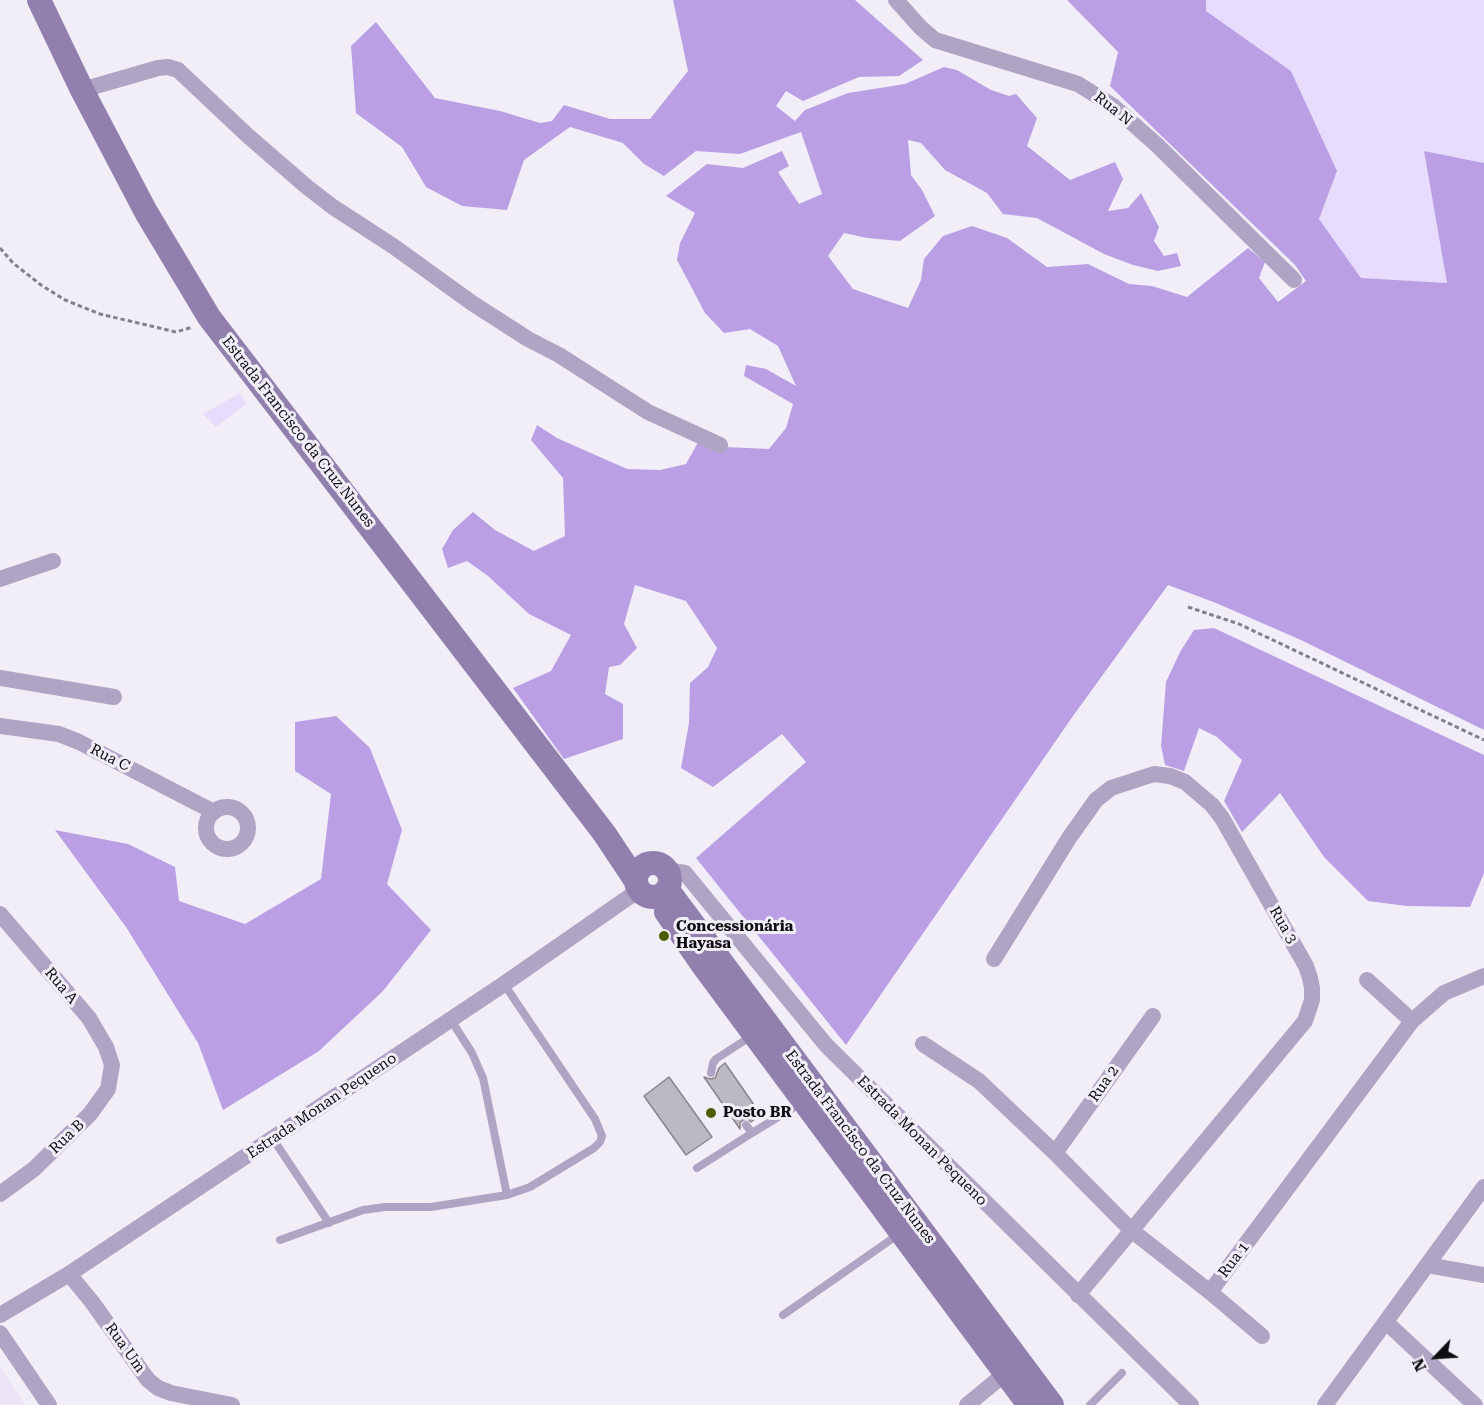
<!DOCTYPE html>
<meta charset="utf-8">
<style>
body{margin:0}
#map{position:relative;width:1484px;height:1405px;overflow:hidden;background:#f1eef8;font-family:"Roboto Serif",serif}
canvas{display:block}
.north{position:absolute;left:1406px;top:1327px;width:60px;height:60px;-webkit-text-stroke:4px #f1eef8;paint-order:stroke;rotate:245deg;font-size:16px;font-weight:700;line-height:24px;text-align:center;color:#0f0e12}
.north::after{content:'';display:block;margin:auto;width:21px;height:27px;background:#0f0e12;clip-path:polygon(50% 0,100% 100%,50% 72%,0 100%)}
</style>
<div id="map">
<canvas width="1484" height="1405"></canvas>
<div class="north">N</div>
</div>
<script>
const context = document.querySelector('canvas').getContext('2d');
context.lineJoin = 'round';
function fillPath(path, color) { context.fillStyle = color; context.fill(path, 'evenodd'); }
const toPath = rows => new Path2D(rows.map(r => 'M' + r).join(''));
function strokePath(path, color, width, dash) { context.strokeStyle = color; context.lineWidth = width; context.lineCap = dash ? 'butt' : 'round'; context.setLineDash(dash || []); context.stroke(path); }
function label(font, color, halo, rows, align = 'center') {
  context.font = font + ' "Roboto Serif",serif'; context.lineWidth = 6; context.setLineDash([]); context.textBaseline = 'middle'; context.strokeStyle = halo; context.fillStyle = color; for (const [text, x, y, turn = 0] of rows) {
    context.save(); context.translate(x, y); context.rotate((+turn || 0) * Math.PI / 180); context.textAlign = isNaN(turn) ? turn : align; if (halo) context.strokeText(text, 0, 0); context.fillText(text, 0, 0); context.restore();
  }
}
fillPath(toPath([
 [0,1367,25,1405,0,1405]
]), '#eae4f6');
fillPath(toPath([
 [1206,0,1484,0,1484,163,1424,151,1447,283,1361,278,1319,219,1337,171,1291,71,1206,11],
 [240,393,246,404,216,427,203,414]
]), '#e7dcfb');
fillPath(toPath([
 [673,0,855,0,923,60,899,76,859,77,803,101,786,91,776,106,795,121,805,110,848,93,905,84,944,67,957,70,991,90,1009,96,1016,94,1037,118,1027,146,1070,180,1115,162,1123,179,1108,211,1128,208,1141,193,1159,227,1154,241,1164,256,1177,253,1181,266,1158,271,1133,265,1104,254,1037,218,1003,214,987,193,945,170,921,143,908,140,911,175,922,190,935,216,900,241,867,238,844,233,828,256,853,289,908,308,921,280,924,259,943,236,972,226,1007,238,1047,267,1088,264,1129,284,1152,286,1187,297,1248,248,1265,262,1259,278,1278,302,1306,281,1295,265,1110,86,1118,52,1067,0,1206,0,1206,11,1291,71,1337,171,1319,219,1361,278,1447,283,1424,151,1484,163,1484,730,1301,640,1216,603,1168,585,1073,716,846,1045,696,858,806,762,782,734,713,787,681,768,689,723,690,683,708,667,717,648,686,601,635,585,624,624,637,648,620,665,609,667,605,694,623,704,623,739,564,759,513,688,551,671,571,635,529,614,488,576,467,561,448,568,442,549,453,530,473,512,495,530,534,551,565,536,563,478,531,440,537,425,557,438,627,469,660,470,686,464,705,430,725,447,769,449,786,428,793,404,744,376,746,365,766,369,796,386,778,346,750,329,724,333,705,313,677,260,680,243,695,213,666,196,707,164,743,168,782,151,789,166,778,172,799,204,822,194,801,132,740,154,696,151,664,176,644,164,623,143,570,127,524,160,507,210,462,206,426,187,402,147,356,113,351,46,376,22,435,98,500,111,540,123,552,121,564,105,610,119,650,119,688,71],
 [1214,628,1484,755,1484,873,1470,907,1407,906,1368,901,1324,857,1280,793,1242,832,1224,801,1242,760,1217,737,1199,728,1184,771,1165,765,1161,746,1166,682,1180,652,1194,630],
 [336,716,370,748,402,830,387,884,431,930,383,991,319,1051,223,1110,198,1043,126,927,55,830,128,844,175,867,179,901,245,924,321,879,331,794,295,771,295,722]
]), '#ba9fe5');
const building = toPath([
 [725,1063,761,1115,751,1122,748,1119,743,1120,740,1123,740,1129,704,1077,710,1079,715,1078,719,1068,725,1063],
 [669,1077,712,1137,686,1155,644,1096,669,1077]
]);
fillPath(building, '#bcb9c3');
strokePath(building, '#88858e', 1.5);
strokePath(toPath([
 [0,248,13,263,41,285,65,300,100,314,176,332,193,327],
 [1188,607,1239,624,1484,740]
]), '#828087', 3, [4.5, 3]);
strokePath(toPath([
 [451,1020,472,1053,483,1078,507,1195],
 [711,1073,713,1063,716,1059,753,1035],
 [746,1125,752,1133,801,1103],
 [273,1139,329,1223],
 [697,1168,752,1133],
 [280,1240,363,1210,385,1207,431,1207,507,1195,530,1187,594,1148,600,1142,602,1136,595,1119,504,984],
 [783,1315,899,1234],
 [1090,1405,1122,1373]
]), '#b0a4c4', 8);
strokePath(toPath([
 [896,0,920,27,935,40,1078,84,1113,106,1157,145,1294,280],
 [82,90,158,68,168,67,178,70,247,135,307,187,333,207,393,246,472,303,528,339,559,355,648,412,720,445],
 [0,579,53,561],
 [0,678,114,697],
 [0,726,59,734,79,742,214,812],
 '206 828a21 21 0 1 1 42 0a21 21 0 1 1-42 0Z',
 [666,870,685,873,826,1045,1191,1405],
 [0,914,89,1018,106,1047,112,1065,108,1089,90,1114,34,1169,0,1194],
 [994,959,1069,838,1096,800,1111,788,1154,774,1170,776,1185,782,1212,805,1222,818,1306,966,1310,978,1312,988,1312,1000,1305,1021,1078,1295],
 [1367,980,1412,1021],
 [923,1044,979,1081,1055,1153,1131,1230,1210,1292,1412,1021,1444,993,1484,976],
 [1055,1153,1153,1016],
 [1427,1265,1484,1275],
 [69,1274,92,1302,148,1380,158,1388,171,1393,232,1405],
 [1210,1292,1262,1336],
 [0,1315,69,1274,504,984,639,890],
 [1386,1322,1475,1405],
 [0,1333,49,1405],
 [967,1405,1012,1368],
 [1325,1405,1484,1187]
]), '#b0a4c4', 16);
strokePath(toPath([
 [39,0,82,90,146,212,209,317,604,833,636,881],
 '636 880a17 17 0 1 1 34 0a17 17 0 1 1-34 0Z',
 [667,889,1052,1405],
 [666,912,702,964,1029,1405]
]), '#9180ad', 24);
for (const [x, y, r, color] of [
 [664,936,6,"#4c5e02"],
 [711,1113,6,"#4c5e02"]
]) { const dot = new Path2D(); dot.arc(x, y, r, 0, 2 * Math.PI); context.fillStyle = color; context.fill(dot); strokePath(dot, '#f1eef8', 2); }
label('15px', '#0f0e12', '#f1eef8', [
 ["Rua N",1113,109,38],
 ["Estrada Francisco da Cruz Nunes",298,432,52],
 ["Rua C",110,758,27],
 ["Rua 3",1283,925,60],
 ["Rua A",61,986,50],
 ["Rua 2",1104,1084,-55],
 ["Estrada Monan Pequeno",322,1106,-34],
 ["Rua B",67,1137,-44],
 ["Estrada Monan Pequeno",922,1141,45],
 ["Estrada Francisco da Cruz Nunes",860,1147,53],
 ["Rua 1",1234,1260,-53],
 ["Rua Um",125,1348,54]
]);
label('bold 15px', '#0f0e12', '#f1eef8', [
 ["Concessionária",676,927],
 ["Hayasa",676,944],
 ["Posto BR",723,1113]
], 'left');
</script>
